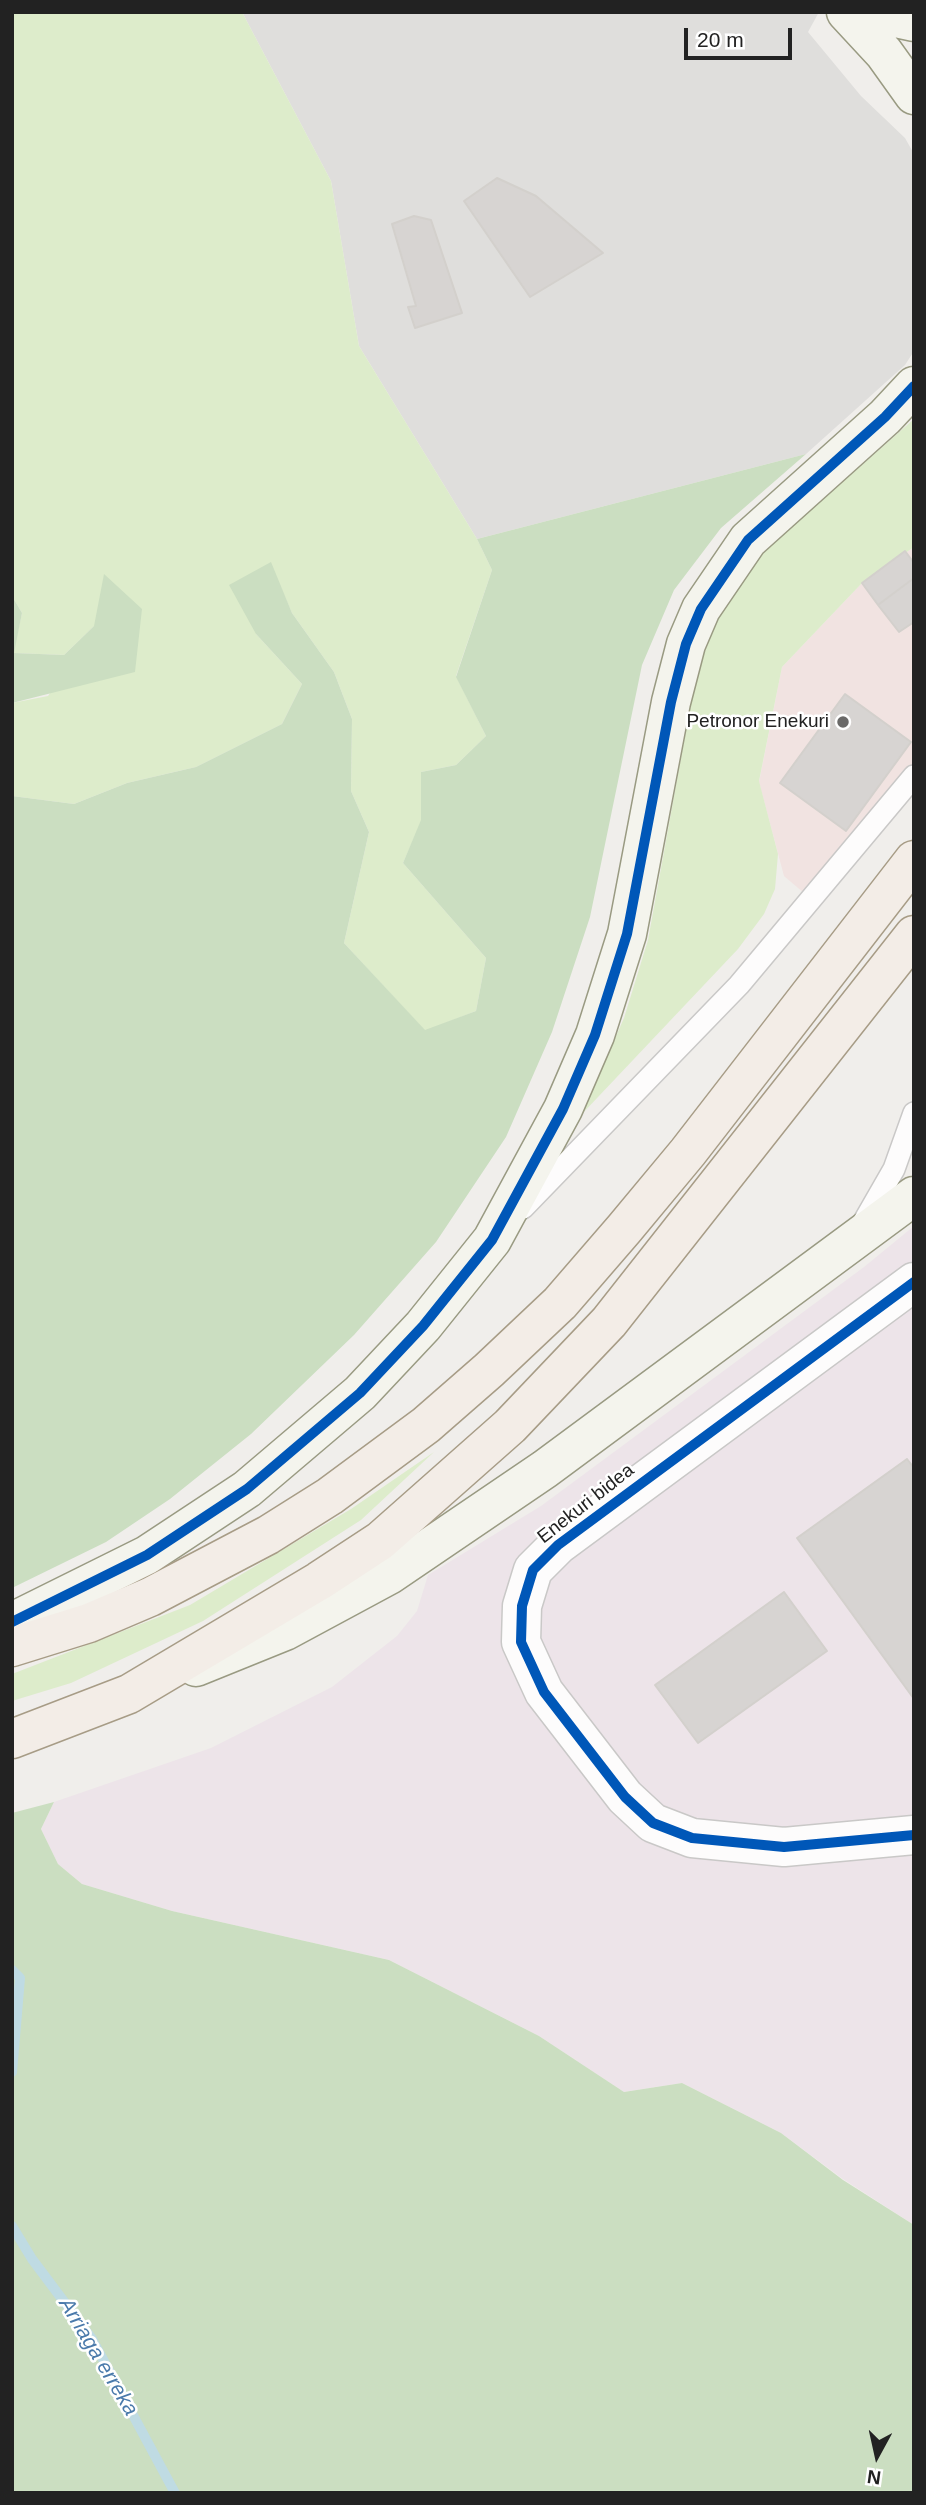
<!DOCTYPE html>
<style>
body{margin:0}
#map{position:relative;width:926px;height:2505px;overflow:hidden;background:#f0eeeb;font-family:Arial,sans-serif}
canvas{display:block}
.frame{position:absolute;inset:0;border:14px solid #222;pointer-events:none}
.north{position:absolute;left:842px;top:2421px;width:70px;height:70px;-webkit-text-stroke:5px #fff;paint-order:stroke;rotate:188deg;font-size:19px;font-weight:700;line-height:28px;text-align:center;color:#222}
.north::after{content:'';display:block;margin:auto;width:24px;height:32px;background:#222;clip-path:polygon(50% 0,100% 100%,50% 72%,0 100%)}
.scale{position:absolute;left:684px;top:28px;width:108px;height:32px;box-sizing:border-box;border:4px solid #222;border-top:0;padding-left:9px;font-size:21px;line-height:24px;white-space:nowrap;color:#222;-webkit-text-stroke:5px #fff;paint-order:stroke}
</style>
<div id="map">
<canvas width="926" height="2505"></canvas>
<div class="frame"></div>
<div class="north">N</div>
<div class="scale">20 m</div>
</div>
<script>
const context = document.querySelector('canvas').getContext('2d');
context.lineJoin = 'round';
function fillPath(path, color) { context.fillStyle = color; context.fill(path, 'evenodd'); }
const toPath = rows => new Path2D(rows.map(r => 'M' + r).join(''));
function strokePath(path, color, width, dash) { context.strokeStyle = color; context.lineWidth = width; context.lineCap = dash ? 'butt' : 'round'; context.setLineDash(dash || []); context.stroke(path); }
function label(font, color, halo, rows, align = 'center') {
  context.font = font + ' Arial,sans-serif'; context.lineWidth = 5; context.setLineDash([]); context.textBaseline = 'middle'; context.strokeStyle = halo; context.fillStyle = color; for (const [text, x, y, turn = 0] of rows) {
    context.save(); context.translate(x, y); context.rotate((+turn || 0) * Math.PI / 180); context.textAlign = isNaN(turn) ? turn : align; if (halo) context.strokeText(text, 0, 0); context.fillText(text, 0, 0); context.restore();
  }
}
fillPath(toPath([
 [242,12,819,12,808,32,861,96,905,138,914,154,914,351,905,365,806,454,477,539,359,346,331,181]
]), '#dfdedc');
fillPath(toPath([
 [914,547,914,776,811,899,784,876,759,782,782,667,862,583]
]), '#f1e3e1');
fillPath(toPath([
 [914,1226,914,2225,843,2179,781,2133,682,2083,624,2092,539,2036,389,1960,172,1911,82,1884,58,1864,41,1829,54,1802,211,1748,332,1687,397,1636,417,1611,428,1575,541,1506,864,1267]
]), '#ede4e9');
fillPath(toPath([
 [12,12,242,12,331,181,359,346,477,539,492,570,456,676,486,736,456,765,421,772,422,820,403,863,486,958,476,1011,425,1031,344,943,369,832,351,791,352,719,334,672,292,613,270,563,256,634,302,684,282,724,196,767,127,783,74,804,12,796,12,703,48,696,94,626,64,655,13,653,22,613,12,596],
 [914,419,914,547,862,583,782,667,759,781,778,854,775,889,764,914,738,949,581,1115,624,1018,648,940,696,675,716,622,751,563],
 [434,1452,361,1520,203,1621,71,1683,12,1701,12,1674,190,1605,351,1509]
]), '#ddeccb');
fillPath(toPath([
 [806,454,721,528,674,590,642,665,590,917,552,1032,506,1137,436,1242,354,1335,251,1434,170,1499,106,1542,12,1588,12,796,74,804,127,783,196,767,282,724,302,684,256,634,229,585,271,562,292,613,334,672,352,719,351,791,369,832,344,943,425,1030,476,1011,486,958,403,863,421,820,421,772,456,765,486,736,456,677,492,570,477,539],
 [104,574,142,609,135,672,12,703,12,596,22,613,14,653,64,655,94,626],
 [54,1802,41,1829,58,1864,82,1884,172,1911,389,1960,539,2036,624,2092,682,2083,781,2133,843,2180,914,2225,914,2493,12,2493,12,1813]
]), '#cbdec1');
strokePath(toPath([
 [12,1970,20,1978,12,2072],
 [12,2226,32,2259,92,2339,175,2493]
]), '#bfdbe3', 10);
const building = toPath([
 [497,178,536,196,603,253,530,297,464,201,497,178],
 [414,216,431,220,462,313,415,328,408,307,416,306,392,224,414,216],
 [905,551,914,563,914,578,878,605,862,583,905,551],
 [914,578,914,622,899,632,878,605,914,578],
 [845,694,911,742,846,831,780,783,845,694],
 [907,1459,914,1468,914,1699,797,1538,907,1459],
 [784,1592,827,1651,698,1743,655,1685,784,1592]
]);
fillPath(building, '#d7d4d2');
strokePath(building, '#d3d0cc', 2);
const lane = toPath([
 [523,1208,739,985,914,776],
 [863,1223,894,1169,914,1113]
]);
const street = toPath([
 [914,1282,558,1545,533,1570,522,1606,521,1642,544,1692,625,1797,653,1823,692,1838,784,1847,914,1835]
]);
const secondary = toPath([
 [846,12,884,53,914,95],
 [868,12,914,22],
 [12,1622,147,1555,247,1489,360,1393,423,1326,492,1240,563,1109,595,1035,627,934,671,702,686,644,701,609,748,540,885,417,914,386],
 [196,1667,285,1631,389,1575,545,1469,914,1196]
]);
const primary = toPath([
 [12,1647,89,1623,150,1597,268,1535,330,1496,426,1425,489,1370,560,1303,624,1229,688,1152,914,860],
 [12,1739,129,1694,319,1581,380,1541,510,1426,609,1322,914,935]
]);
strokePath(lane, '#c9c8c7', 24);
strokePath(street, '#c9c8c7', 41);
strokePath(secondary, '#999a82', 41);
strokePath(primary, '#a79c86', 41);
strokePath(lane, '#fdfcfc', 21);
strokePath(street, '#fdfcfc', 38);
strokePath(secondary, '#f4f4ed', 38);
strokePath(primary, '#f3ede7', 38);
strokePath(toPath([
 [914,1282,558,1545,533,1570,522,1606,521,1642,544,1692,625,1797,653,1823,692,1838,784,1847,914,1835],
 [12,1622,147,1555,247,1489,360,1393,423,1326,492,1240,563,1109,595,1035,627,934,671,702,686,644,701,609,748,540,885,417,914,386]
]), '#0057b8', 10);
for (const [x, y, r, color] of [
 [843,722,7,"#6a6968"]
]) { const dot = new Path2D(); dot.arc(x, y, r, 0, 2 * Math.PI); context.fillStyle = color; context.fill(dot); strokePath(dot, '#fff', 2.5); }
label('19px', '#222', '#fff', [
 ["Petronor Enekuri",829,722]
], 'right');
label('19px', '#222', '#fff', [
 ["Enekuri bidea",586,1504,-38]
]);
label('italic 21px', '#4a7aab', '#fff', [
 ["Arriaga erreka",98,2357,59]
]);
</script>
